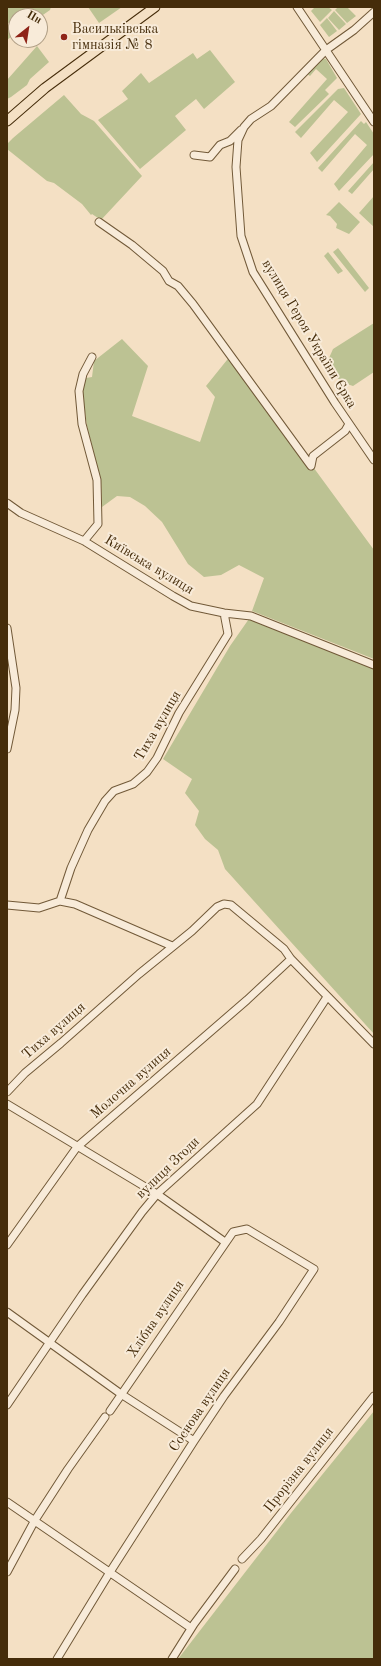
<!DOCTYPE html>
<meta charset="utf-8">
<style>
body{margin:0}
#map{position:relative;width:381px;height:1666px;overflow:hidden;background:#f4e0c4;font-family:"Old Standard TT",serif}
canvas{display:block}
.frame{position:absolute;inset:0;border:8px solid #452c0a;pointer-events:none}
.north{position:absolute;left:8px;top:8px;width:40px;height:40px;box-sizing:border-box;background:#f8ebd9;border:1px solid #b09f86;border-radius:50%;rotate:30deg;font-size:11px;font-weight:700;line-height:16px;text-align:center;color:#452c0a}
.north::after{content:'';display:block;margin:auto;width:14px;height:18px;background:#8f2418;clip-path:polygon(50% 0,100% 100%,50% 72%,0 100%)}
</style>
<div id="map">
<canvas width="381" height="1666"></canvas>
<div class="frame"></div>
<div class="north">Пн</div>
</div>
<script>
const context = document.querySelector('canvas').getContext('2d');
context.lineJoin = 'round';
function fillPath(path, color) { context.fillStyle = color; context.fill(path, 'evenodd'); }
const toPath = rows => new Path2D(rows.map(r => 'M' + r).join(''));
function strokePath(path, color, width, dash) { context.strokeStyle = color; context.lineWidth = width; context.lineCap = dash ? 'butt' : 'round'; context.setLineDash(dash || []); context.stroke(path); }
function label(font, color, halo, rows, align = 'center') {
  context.font = font + ' "Old Standard TT",serif'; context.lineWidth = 4; context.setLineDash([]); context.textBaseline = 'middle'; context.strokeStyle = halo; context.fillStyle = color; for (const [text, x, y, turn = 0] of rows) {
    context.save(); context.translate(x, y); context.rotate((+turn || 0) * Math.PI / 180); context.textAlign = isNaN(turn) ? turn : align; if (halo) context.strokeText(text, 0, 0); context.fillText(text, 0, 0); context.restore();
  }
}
fillPath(toPath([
 [7,7,51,7,50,10,40,17,16,16,16,33,7,40,7,26,10,24,7,22],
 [88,7,122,7,99,23],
 [315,7,328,7,332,10,320,22,311,11],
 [338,7,347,7,356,16,347,23,335,10],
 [334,11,346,24,339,30,328,18],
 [327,18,337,31,329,37,320,25],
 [37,46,49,62,30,79,27,85,11,97,7,99,7,80],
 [210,50,235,82,204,109,196,99,175,116,186,130,140,169,98,120,128,99,122,91,141,73,149,83,193,53,197,59],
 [321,58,326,59,337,78,325,90,329,94,295,127,289,122,327,79,316,69,310,76,306,73],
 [344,88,361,114,317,162,310,153,348,112,334,100,301,138,295,132,338,89],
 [64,95,81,114,94,121,142,176,101,220,92,214,91,215,82,204,54,183,47,181,7,149,7,144,13,138],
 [361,121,364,124,366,122,374,134,374,154,339,191,334,184,367,145,355,134,322,172,318,168],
 [374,162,374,169,352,194,348,191],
 [374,196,374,227,359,213],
 [339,202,360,222,349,234,336,228,337,224,330,216,326,215],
 [338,248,369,288,365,292,333,252],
 [328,252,343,271,338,274,324,256],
 [374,323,374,372,353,386,344,383,336,377,330,368,329,358,333,349],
 [122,339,148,366,132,416,200,442,215,397,206,386,231,355,374,550,374,659,252,611,264,578,239,565,221,575,204,577,188,564,162,522,145,506,130,497,117,496,102,507,101,481,87,426,82,391,86,378,92,377,94,361],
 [251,616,374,665,374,1034,225,869,218,850,205,839,195,825,199,811,185,793,192,779,163,759,230,646],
 [374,1411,374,1659,178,1659,291,1513]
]), '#bcc293');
const minor = toPath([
 [297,7,374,122],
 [374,12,354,30,326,50,271,106,251,119,244,127,238,140,236,167,241,236,253,272,335,403,374,460],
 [194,155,210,157,220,145,230,141,241,130],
 [99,222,132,245,163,271,169,281,178,286,193,304,311,466,313,456,345,431,349,424],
 [7,503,21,513,84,541,173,596,191,606,224,613,251,616,374,665],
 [84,541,98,524,97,480,82,424,79,391,83,374,92,357],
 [7,628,16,688,15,710,7,749],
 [60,901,71,868,88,830,105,801,114,791,133,784,147,772,157,758,179,713,228,634,224,613],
 [7,905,39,908,60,901,75,904,172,946],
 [7,1092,25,1073,61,1043,139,974,192,931,217,907,224,904,231,905,284,949,291,959,374,1044],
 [7,1104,157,1194,225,1242],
 [7,1245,77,1147,247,1000,291,959],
 [7,1312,121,1394,194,1441],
 [7,1405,82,1295,142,1212,157,1194,257,1104,327,997],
 [7,1502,191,1628],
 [242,1559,261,1539,374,1396],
 [7,1572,35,1520,68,1469,105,1417],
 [57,1659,110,1572,194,1441,224,1396,279,1322,314,1269,247,1229,233,1232,110,1411],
 [172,1659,194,1624,235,1569]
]);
const major = toPath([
 [7,121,45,88,155,7]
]);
strokePath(minor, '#715938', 9);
strokePath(major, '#452c0a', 11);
strokePath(minor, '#f8ebd9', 7);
strokePath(major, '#f4e0c4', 9);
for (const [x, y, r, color] of [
 [64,37,4,"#8f2418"]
]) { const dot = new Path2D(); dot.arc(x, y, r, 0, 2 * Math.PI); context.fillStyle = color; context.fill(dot); strokePath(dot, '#f8ebd9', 1.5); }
label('14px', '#452c0a', '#f8ebd9', [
 ["Васильківська",72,29],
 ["гімназія № 8",72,45]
], 'left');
label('14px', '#452c0a', '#f8ebd9', [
 ["вулиця Героя України Єрка",309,334,59],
 ["Київська вулиця",149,565,31],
 ["Тиха вулиця",158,726,-60],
 ["Тиха вулиця",54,1031,-41],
 ["Молочна вулиця",131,1083,-41],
 ["вулиця Згоди",168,1168,-44],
 ["Хлібна вулиця",156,1319,-56],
 ["Соснова вулиця",200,1410,-56],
 ["Прорізна вулиця",299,1470,-52]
]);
</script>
